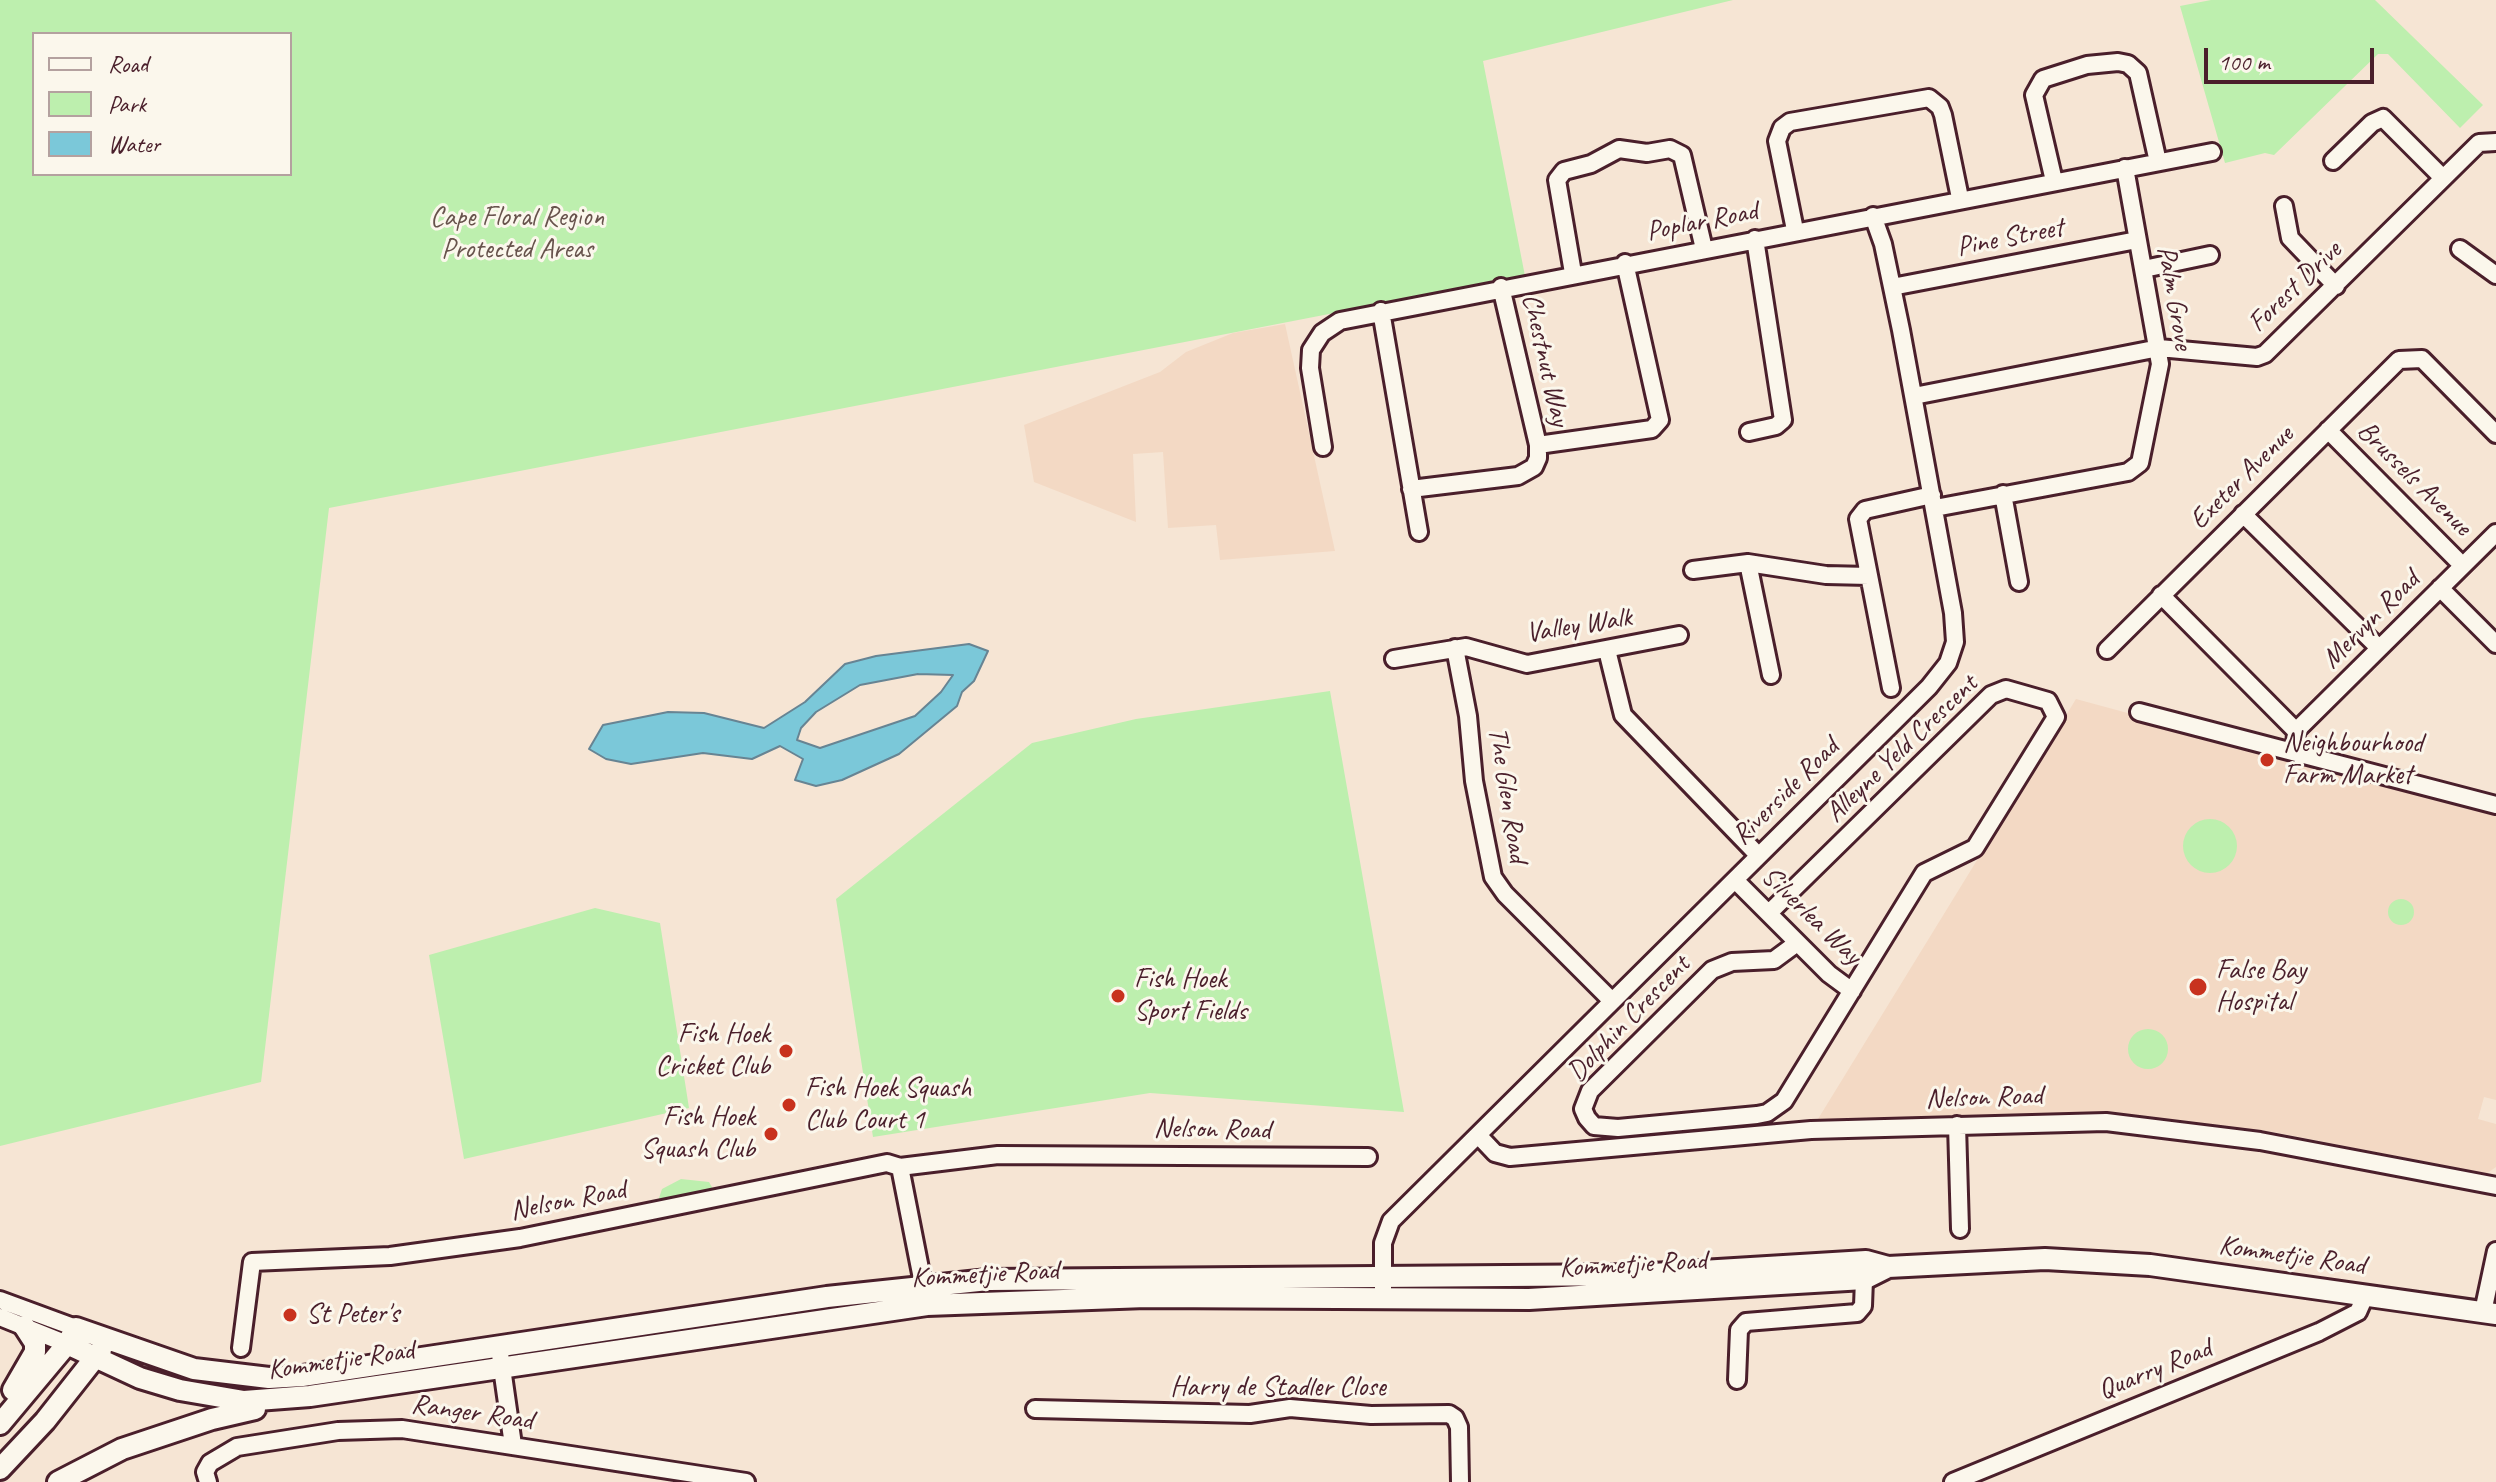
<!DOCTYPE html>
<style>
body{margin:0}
#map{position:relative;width:2496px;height:1482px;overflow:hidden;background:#f6e5d4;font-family:Caveat,sans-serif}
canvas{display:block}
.legend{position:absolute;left:32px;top:32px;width:260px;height:144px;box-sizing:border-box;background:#fbf7ec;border:2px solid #b4a19f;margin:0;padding:10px 14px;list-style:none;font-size:24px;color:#4a1f2b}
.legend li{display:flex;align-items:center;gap:16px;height:40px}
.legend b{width:40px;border:2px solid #b4a19f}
.scale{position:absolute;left:2204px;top:48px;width:170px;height:36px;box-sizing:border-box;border:4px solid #4a1f2b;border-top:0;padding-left:10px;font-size:24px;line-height:28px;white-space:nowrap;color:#4a1f2b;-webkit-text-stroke:6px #fbf7ec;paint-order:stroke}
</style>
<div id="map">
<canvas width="2496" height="1482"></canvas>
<ul class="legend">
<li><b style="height:10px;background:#fbf7ec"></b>Road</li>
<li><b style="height:22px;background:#bdefae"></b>Park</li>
<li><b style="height:22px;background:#7bc8d9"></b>Water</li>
</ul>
<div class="scale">100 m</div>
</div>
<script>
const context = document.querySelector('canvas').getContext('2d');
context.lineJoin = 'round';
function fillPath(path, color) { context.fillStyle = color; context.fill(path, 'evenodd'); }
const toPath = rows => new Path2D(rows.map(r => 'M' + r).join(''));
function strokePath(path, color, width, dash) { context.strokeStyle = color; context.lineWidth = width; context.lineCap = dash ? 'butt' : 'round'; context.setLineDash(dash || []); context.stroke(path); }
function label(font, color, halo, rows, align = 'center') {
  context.font = font + ' Caveat,sans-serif'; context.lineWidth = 6; context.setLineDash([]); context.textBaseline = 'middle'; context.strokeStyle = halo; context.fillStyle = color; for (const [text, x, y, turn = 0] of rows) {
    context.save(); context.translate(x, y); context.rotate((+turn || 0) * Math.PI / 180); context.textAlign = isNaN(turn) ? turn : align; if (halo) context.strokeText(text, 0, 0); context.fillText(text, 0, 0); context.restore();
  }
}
fillPath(toPath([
 [1285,324,1335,551,1220,560,1216,525,1168,528,1163,452,1133,454,1136,522,1034,482,1024,425,1160,372,1186,352,1233,333],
 [2076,699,2496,813,2496,1100,2484,1097,2478,1119,2496,1124,2496,1167,2486,1174,2274,1132,2135,1116,1818,1119]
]), '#f3d9c4');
fillPath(toPath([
 [0,0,1733,0,1483,61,1525,276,329,508,261,1082,0,1146],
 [34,34,290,34,290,174,34,174],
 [2211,0,2375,0,2483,105,2460,128,2388,54,2378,54,2274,155,2265,153,2225,163,2180,6],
 [1330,691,1404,1112,1150,1093,873,1137,836,899,1032,743,1136,719],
 '2183 846a27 27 0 1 1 54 0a27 27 0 1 1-54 0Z',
 '2388 912a13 13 0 1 1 26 0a13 13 0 1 1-26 0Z',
 [595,908,660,923,689,1108,464,1159,429,955],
 '2128 1049a20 20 0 1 1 40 0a20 20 0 1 1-40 0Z',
 [681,1179,709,1182,713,1189,726,1187,728,1190,657,1204,662,1189]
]), '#bdefae');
const water = toPath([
 [969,644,988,651,974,681,962,692,957,706,899,754,842,780,816,786,795,780,803,759,780,746,752,759,703,753,631,764,606,759,589,749,603,725,668,712,704,713,764,728,805,702,845,664,876,656,969,644],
 [918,674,953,675,941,692,915,716,820,748,797,740,801,728,816,712,860,685,918,674]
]);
fillPath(water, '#7bc8d9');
strokePath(water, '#678493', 2);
const minor = toPath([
 [2333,161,2372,123,2383,118,2443,178],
 [2054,181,2034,95,2043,79,2087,65,2118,62,2128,64,2138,73,2158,162],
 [2284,206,2290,238,2336,286],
 [1795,230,1777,141,1782,128,1790,122,1929,98,1940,107,1943,115,1960,198],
 [2460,249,2496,275],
 [2144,269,2210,255],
 [1573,273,1557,180,1564,171,1591,164,1619,149,1647,153,1670,149,1682,155,1704,249],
 [1892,287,2137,240],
 [1381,311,1419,532],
 [1914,396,2159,348,2257,357,2265,354,2479,143,2496,142],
 [2328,430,2462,565],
 [1749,432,1776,426,1783,420,1755,239],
 [1538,445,1652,429,1660,420,1625,263],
 [1323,447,1310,368,1311,350,1322,333,1340,321,2212,152],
 [1411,489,1518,476,1534,467,1538,458,1538,445,1501,287],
 [2003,494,2019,582],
 [1935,508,2128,472,2140,463,2160,364,2125,168],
 [2243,514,2379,648],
 [1748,563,1771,675],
 [1693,570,1748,563,1826,575,1869,576],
 [2440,588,2496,644],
 [2161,595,2296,731],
 [1455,648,1468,716,1474,781,1493,877,1505,894,1611,1000],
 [1607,650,1623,715,1758,855],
 [2107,650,2399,360,2422,359,2496,434],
 [1394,659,1466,647,1527,664,1679,635],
 [1891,688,1858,519,1865,510,1932,495],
 [2139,712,2496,805],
 [2295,751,2296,731,2496,533],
 [1735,880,1829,974,1852,991],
 [1769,913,1991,695,2006,689,2048,701,2056,717,1975,848,1924,873,1784,1101,1767,1113,1757,1115,1618,1128,1594,1126,1587,1118,1583,1109,1590,1091,1712,970,1732,962,1774,960,1797,943],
 [1957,1125,1960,1229],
 [1478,1135,1495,1153,1510,1157,1811,1130,2106,1122,2260,1141,2496,1186],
 [900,1167,926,1299],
 [1383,1289,1383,1243,1391,1221,1929,687,1948,663,1955,642,1953,613,1901,330,1883,244,1873,216],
 [0,1300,76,1328],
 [2483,1312,2496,1251],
 [0,1317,67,1344],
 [499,1347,513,1445],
 [241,1348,252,1262,390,1256,520,1238,887,1163,900,1167,998,1155,1368,1157],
 [1737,1380,1739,1330,1746,1322,1857,1313,1863,1306,1864,1279],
 [1035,1409,1250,1414,1290,1408,1371,1415,1449,1414,1455,1418,1459,1427,1460,1482],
 [208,1482,205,1472,210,1463,237,1447,338,1431,402,1429,746,1482],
 [1953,1482,2319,1332,2358,1312,2366,1294]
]);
const major = toPath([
 [67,1344,140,1378,180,1390,244,1401,310,1396,927,1305,1146,1297,1529,1299,1864,1279,1888,1267,2045,1259,2150,1265,2496,1314],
 [13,1390,35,1352,35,1343,24,1326],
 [0,1424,67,1344,76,1328,194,1369,269,1378,302,1376,827,1297,988,1280,1636,1275,1866,1261,1888,1267],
 [0,1469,45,1421,101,1350],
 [58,1482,122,1449,212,1419,255,1409]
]);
strokePath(minor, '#4a1f2b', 22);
strokePath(major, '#4a1f2b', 26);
strokePath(minor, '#fbf7ec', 16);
strokePath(major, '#fbf7ec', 20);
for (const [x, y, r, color] of [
 [2267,760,8,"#c8321e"],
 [2198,987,10,"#c8321e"],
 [1118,996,8,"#c8321e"],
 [786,1051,8,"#c8321e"],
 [789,1105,8,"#c8321e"],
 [771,1134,8,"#c8321e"],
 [290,1315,8,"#c8321e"]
]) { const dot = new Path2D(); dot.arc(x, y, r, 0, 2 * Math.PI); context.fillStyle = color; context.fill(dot); strokePath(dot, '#fbf7ec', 3); }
label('28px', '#67534c', '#fbf7ec', [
 ["Cape Floral Region",517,218],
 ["Protected Areas",517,250]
]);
label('28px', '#4a1f2b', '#fbf7ec', [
 ["Poplar Road",1702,222,-11],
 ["Pine Street",2010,238,-11],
 ["Forest Drive",2295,287,-44],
 ["Palm Grove",2174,298,80],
 ["Chestnut Way",1545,360,77],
 ["Exeter Avenue",2242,478,-45],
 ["Brussels Avenue",2414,479,45],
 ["Mervyn Road",2371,620,-45],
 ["Valley Walk",1579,626,-9],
 ["Alleyne Yeld Crescent",1902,749,-44],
 ["Riverside Road",1786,792,-45],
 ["The Glen Road",1507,795,81],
 ["Silverlea Way",1811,916,44],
 ["Dolphin Crescent",1629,1019,-46],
 ["Nelson Road",1984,1098,-2],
 ["Nelson Road",1212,1130,1],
 ["Nelson Road",568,1201,-11],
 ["Kommetjie Road",2292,1256,8],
 ["Kommetjie Road",1633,1265,-3],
 ["Kommetjie Road",985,1275,-3],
 ["Kommetjie Road",341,1361,-8],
 ["Quarry Road",2155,1370,-22],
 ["Harry de Stadler Close",1278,1388],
 ["Ranger Road",472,1413,8]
]);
label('28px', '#4a1f2b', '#fbf7ec', [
 ["Neighbourhood",2283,744],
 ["Farm Market",2283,776],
 ["False Bay",2216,971],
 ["Hospital",2216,1003],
 ["Fish Hoek",1134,980],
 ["Sport Fields",1134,1012],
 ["Fish Hoek",770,1035,"right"],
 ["Cricket Club",770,1067,"right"],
 ["Fish Hoek Squash",805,1089],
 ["Club Court 1",805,1121],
 ["Fish Hoek",755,1118,"right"],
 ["Squash Club",755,1150,"right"],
 ["St Peter's",306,1315]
], 'left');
</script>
